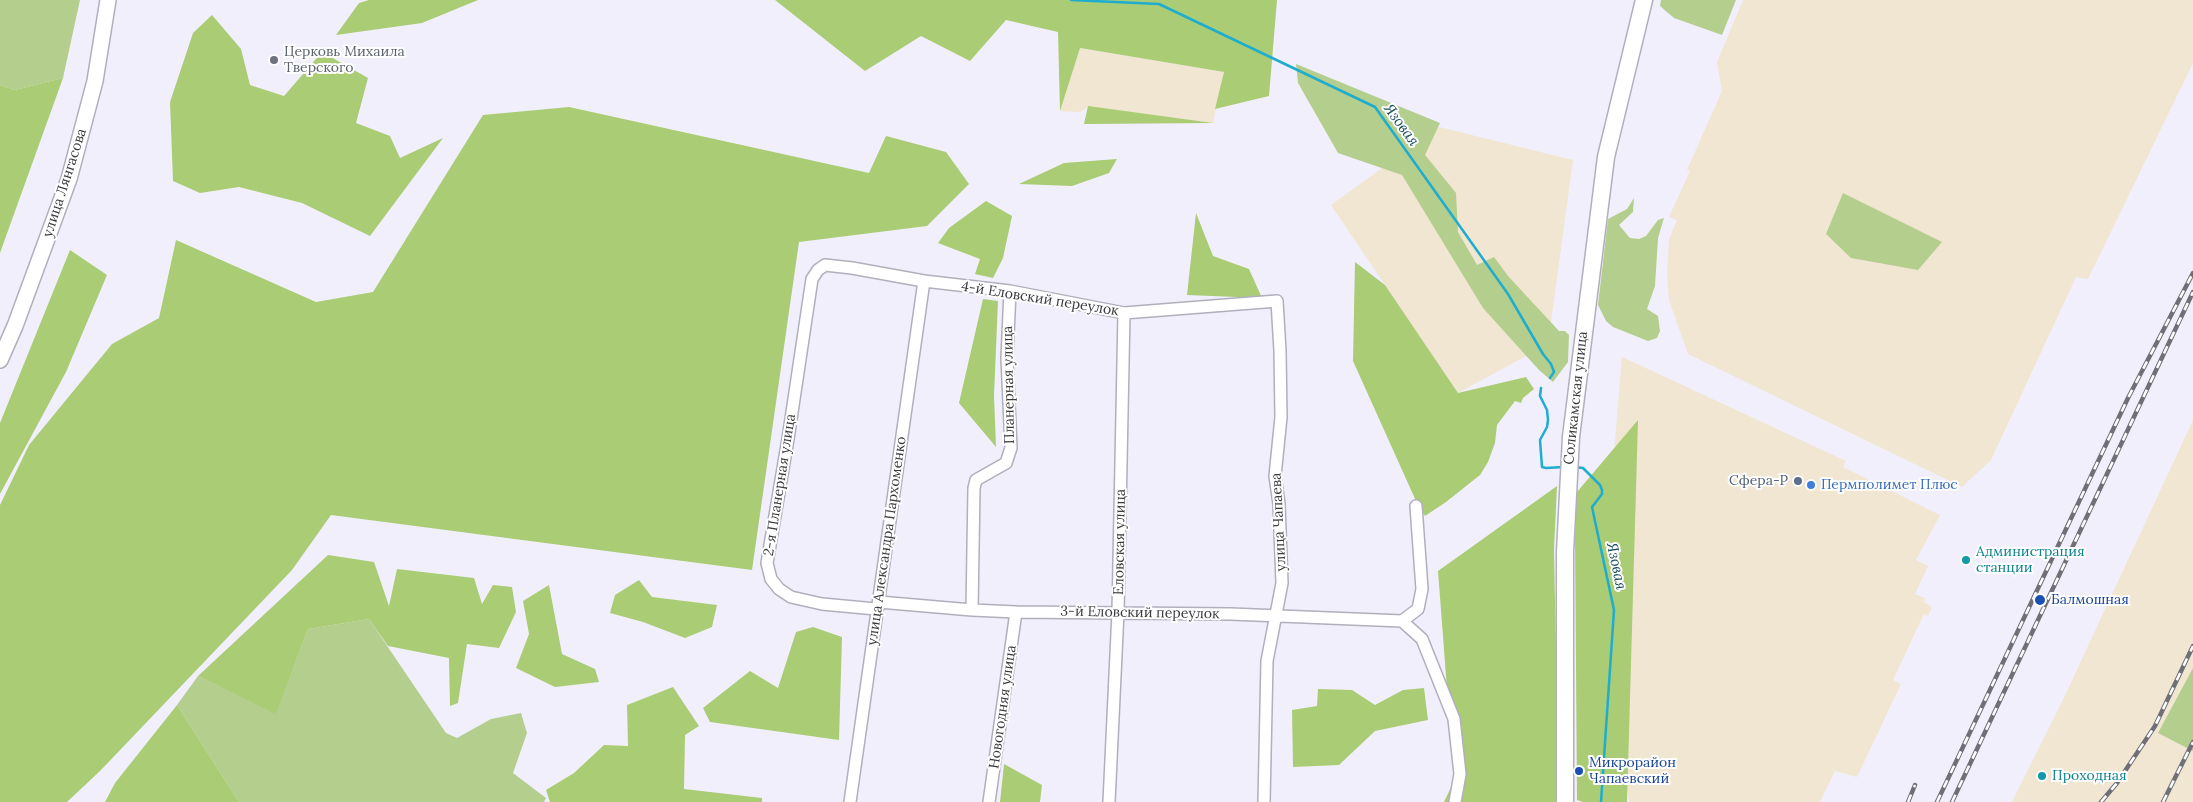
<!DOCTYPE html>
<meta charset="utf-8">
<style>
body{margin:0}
canvas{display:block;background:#f1effc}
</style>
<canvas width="2193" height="802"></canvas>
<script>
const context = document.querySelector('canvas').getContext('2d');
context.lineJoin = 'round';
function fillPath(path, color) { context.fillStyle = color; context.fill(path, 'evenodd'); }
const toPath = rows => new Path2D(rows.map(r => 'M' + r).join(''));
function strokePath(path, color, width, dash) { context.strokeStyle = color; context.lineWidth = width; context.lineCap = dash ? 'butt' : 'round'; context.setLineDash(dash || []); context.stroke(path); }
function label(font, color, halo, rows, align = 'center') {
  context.font = font + ' Lora,serif'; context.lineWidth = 4; context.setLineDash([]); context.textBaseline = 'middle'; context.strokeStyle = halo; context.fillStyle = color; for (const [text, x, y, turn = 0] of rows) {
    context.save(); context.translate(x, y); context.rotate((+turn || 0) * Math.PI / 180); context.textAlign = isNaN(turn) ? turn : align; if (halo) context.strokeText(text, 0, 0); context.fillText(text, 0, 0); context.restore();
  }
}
fillPath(toPath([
 [1743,0,2193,0,2193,63,2088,279,2076,277,1991,460,1962,487,1688,354,1669,300,1667,276,1669,239,1677,220,1669,217,1690,171,1687,170,1722,91,1717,62],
 [1079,48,1224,72,1213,123,1088,107,1080,112,1060,111],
 [1439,127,1573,160,1548,344,1458,393,1331,205],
 [1622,357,1846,461,1843,467,1940,515,1916,560,1928,566,1915,594,1925,598,1924,602,1932,607,1928,616,1924,614,1893,680,1901,684,1857,777,1835,771,1820,802,1629,802,1602,593],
 [2193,420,2193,802,2012,802,2061,704]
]), '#f0e6d1');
fillPath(toPath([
 [0,0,80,0,63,78,15,90,0,85],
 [1661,0,1736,0,1722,35,1674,18,1660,6],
 [1296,64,1440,123,1425,155,1456,193,1458,232,1477,265,1494,257,1508,276,1559,331,1565,331,1569,335,1568,362,1553,382,1539,370,1483,308,1402,175,1338,153,1298,83],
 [1843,193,1942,242,1918,270,1851,258,1826,234],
 [1634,198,1633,212,1619,225,1630,238,1639,239,1646,236,1658,220,1664,218,1658,238,1655,286,1647,309,1658,316,1660,331,1657,338,1648,341,1613,327,1606,321,1598,305,1608,219,1627,209],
 [369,619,446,733,457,738,491,719,521,713,527,733,513,773,546,798,544,802,239,802,177,705,198,676,276,713,308,629],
 [2193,668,2193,751,2158,733]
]), '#b4ce8e');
fillPath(toPath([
 [369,0,478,0,422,23,336,35,359,3],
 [775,0,1277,0,1269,96,1215,109,1224,72,1080,48,1060,111,1058,32,1006,20,970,61,921,36,865,71],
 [212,15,241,49,250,85,284,96,322,52,368,78,356,123,390,136,400,158,443,138,370,236,302,203,239,187,200,193,173,181,170,102,193,33],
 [63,78,0,253,0,85,15,90],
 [1088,106,1213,123,1084,124],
 [569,107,869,173,886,136,946,152,969,184,927,226,799,242,752,570,331,515,292,570,100,771,67,802,0,802,0,505,29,445,112,344,159,318,176,240,316,302,373,292,483,115],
 [1117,159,1109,173,1072,186,1019,184,1064,163],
 [986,201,1012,216,1003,258,993,278,975,274,980,259,938,243,949,228],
 [1196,213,1213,256,1249,269,1262,298,1187,295],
 [70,250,107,275,66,372,0,494,0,423],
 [1355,262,1385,285,1458,393,1526,377,1534,389,1523,398,1521,403,1515,401,1497,425,1495,443,1488,462,1480,475,1446,502,1425,516,1416,501,1353,361],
 [983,299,998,301,994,396,996,447,959,403],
 [1638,420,1627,802,1583,802,1577,800,1575,536,1577,492],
 [1557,486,1554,550,1559,802,1444,802,1454,781,1438,571],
 [328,555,374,562,389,606,397,569,474,578,482,604,493,585,512,587,516,612,499,648,467,644,458,703,450,706,449,658,388,646,369,619,308,629,276,714,198,676],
 [639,580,652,597,717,605,712,627,685,638,643,622,610,613,615,595],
 [549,585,562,654,595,669,599,682,555,687,516,668,529,634,523,601],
 [813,627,842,637,839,740,710,722,703,708,750,671,778,688,796,632],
 [673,687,699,726,685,735,684,789,762,798,762,802,550,802,546,790,574,773,604,745,628,746,627,705],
 [1424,688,1428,720,1375,731,1339,765,1293,767,1292,710,1317,706,1318,689,1352,690,1375,705,1403,690],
 [177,705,239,802,105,802,115,783],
 [1004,764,1042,785,1040,802,1000,802]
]), '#aacc75');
strokePath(toPath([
 [1071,0,1159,4,1375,107,1508,294,1543,354,1551,364,1554,372,1550,378],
 [1541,388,1540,396,1547,410,1548,420,1547,427,1540,440,1542,467,1546,468,1564,467],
 [1575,467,1583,468,1600,485,1602,490,1602,494,1592,507,1614,610,1601,802]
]), '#1eadce', 2.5);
const minor = toPath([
 [879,602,972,610,1016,612,1231,614,1402,621],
 [876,609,822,604,791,597,779,589,771,579,767,563,788,439,812,279,818,270,825,265,852,268,924,281,1010,291,1124,313,1277,301,1280,351,1281,417,1275,476,1279,504,1282,583,1267,661,1264,802],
 [972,610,974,488,976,480,1006,463,1011,448,1007,358,1010,291],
 [1402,621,1422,639,1454,719,1460,774,1455,802],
 [1402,621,1418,609,1422,589,1416,506],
 [850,802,924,281],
 [989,802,1016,612],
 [1109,802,1118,612,1124,313]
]);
const secondary = toPath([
 [0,360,15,326,69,179,95,81,108,0]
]);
const primary = toPath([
 [1565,802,1565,552,1571,437,1606,157,1644,0]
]);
strokePath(minor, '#b1afbc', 14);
strokePath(secondary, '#b1afbc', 18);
strokePath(primary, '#b1afbc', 19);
strokePath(minor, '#fff', 11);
strokePath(secondary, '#fff', 15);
strokePath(primary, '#fff', 16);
const rail = toPath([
 [1908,802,1915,785],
 [1937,802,2128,398,2193,273],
 [1952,802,2193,292],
 [2101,802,2117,783,2155,726,2193,646],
 [2163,802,2193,742]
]);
strokePath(rail, '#706f77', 4.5);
strokePath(rail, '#fefefe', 2.5, [8]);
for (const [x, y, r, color] of [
 [274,60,5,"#6b7280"],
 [1798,481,5,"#5c6f8a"],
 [1811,485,5,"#3f7fe0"],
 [1966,560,5,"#0f9aa8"],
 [2040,600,6,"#1a4fb4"],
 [1579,771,5,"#1a4fb4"],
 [2042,776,5,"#0f9aa8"]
]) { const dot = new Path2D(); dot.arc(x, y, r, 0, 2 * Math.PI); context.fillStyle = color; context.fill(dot); strokePath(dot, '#fefefe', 2); }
label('14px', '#5b616d', '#fefefe', [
 ["Церковь Михаила",284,52],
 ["Тверского",284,68]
], 'left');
label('14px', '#3a393e', '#fefefe', [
 ["улица Лянгасова",65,183,-72],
 ["4-й Еловский переулок",1040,299,9],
 ["Планерная улица",1009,385,-91],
 ["Соликамская улица",1576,398,-84],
 ["2-я Планерная улица",780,485,-81],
 ["улица Чапаева",1279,522,-93],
 ["улица Александра Пархоменко",887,541,-82],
 ["Еловская улица",1120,542,-89],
 ["3-й Еловский переулок",1140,613,1],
 ["Новогодняя улица",1003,707,-82]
]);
label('14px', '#4e5e75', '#fefefe', [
 ["Сфера-Р",1788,481]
], 'right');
label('14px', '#366cbe', '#fefefe', [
 ["Пермполимет Плюс",1821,485]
], 'left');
label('14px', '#0d838f', '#fefefe', [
 ["Администрация",1976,552],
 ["станции",1976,568],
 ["Проходная",2052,776]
], 'left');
label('14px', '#164399', '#fefefe', [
 ["Балмошная",2051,600],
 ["Микрорайон",1589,763],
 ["Чапаевский",1589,779]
], 'left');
label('italic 15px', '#174d5c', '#fefefe', [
 ["Язовая",1401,125,54],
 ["Язовая",1616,566,78]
]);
</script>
